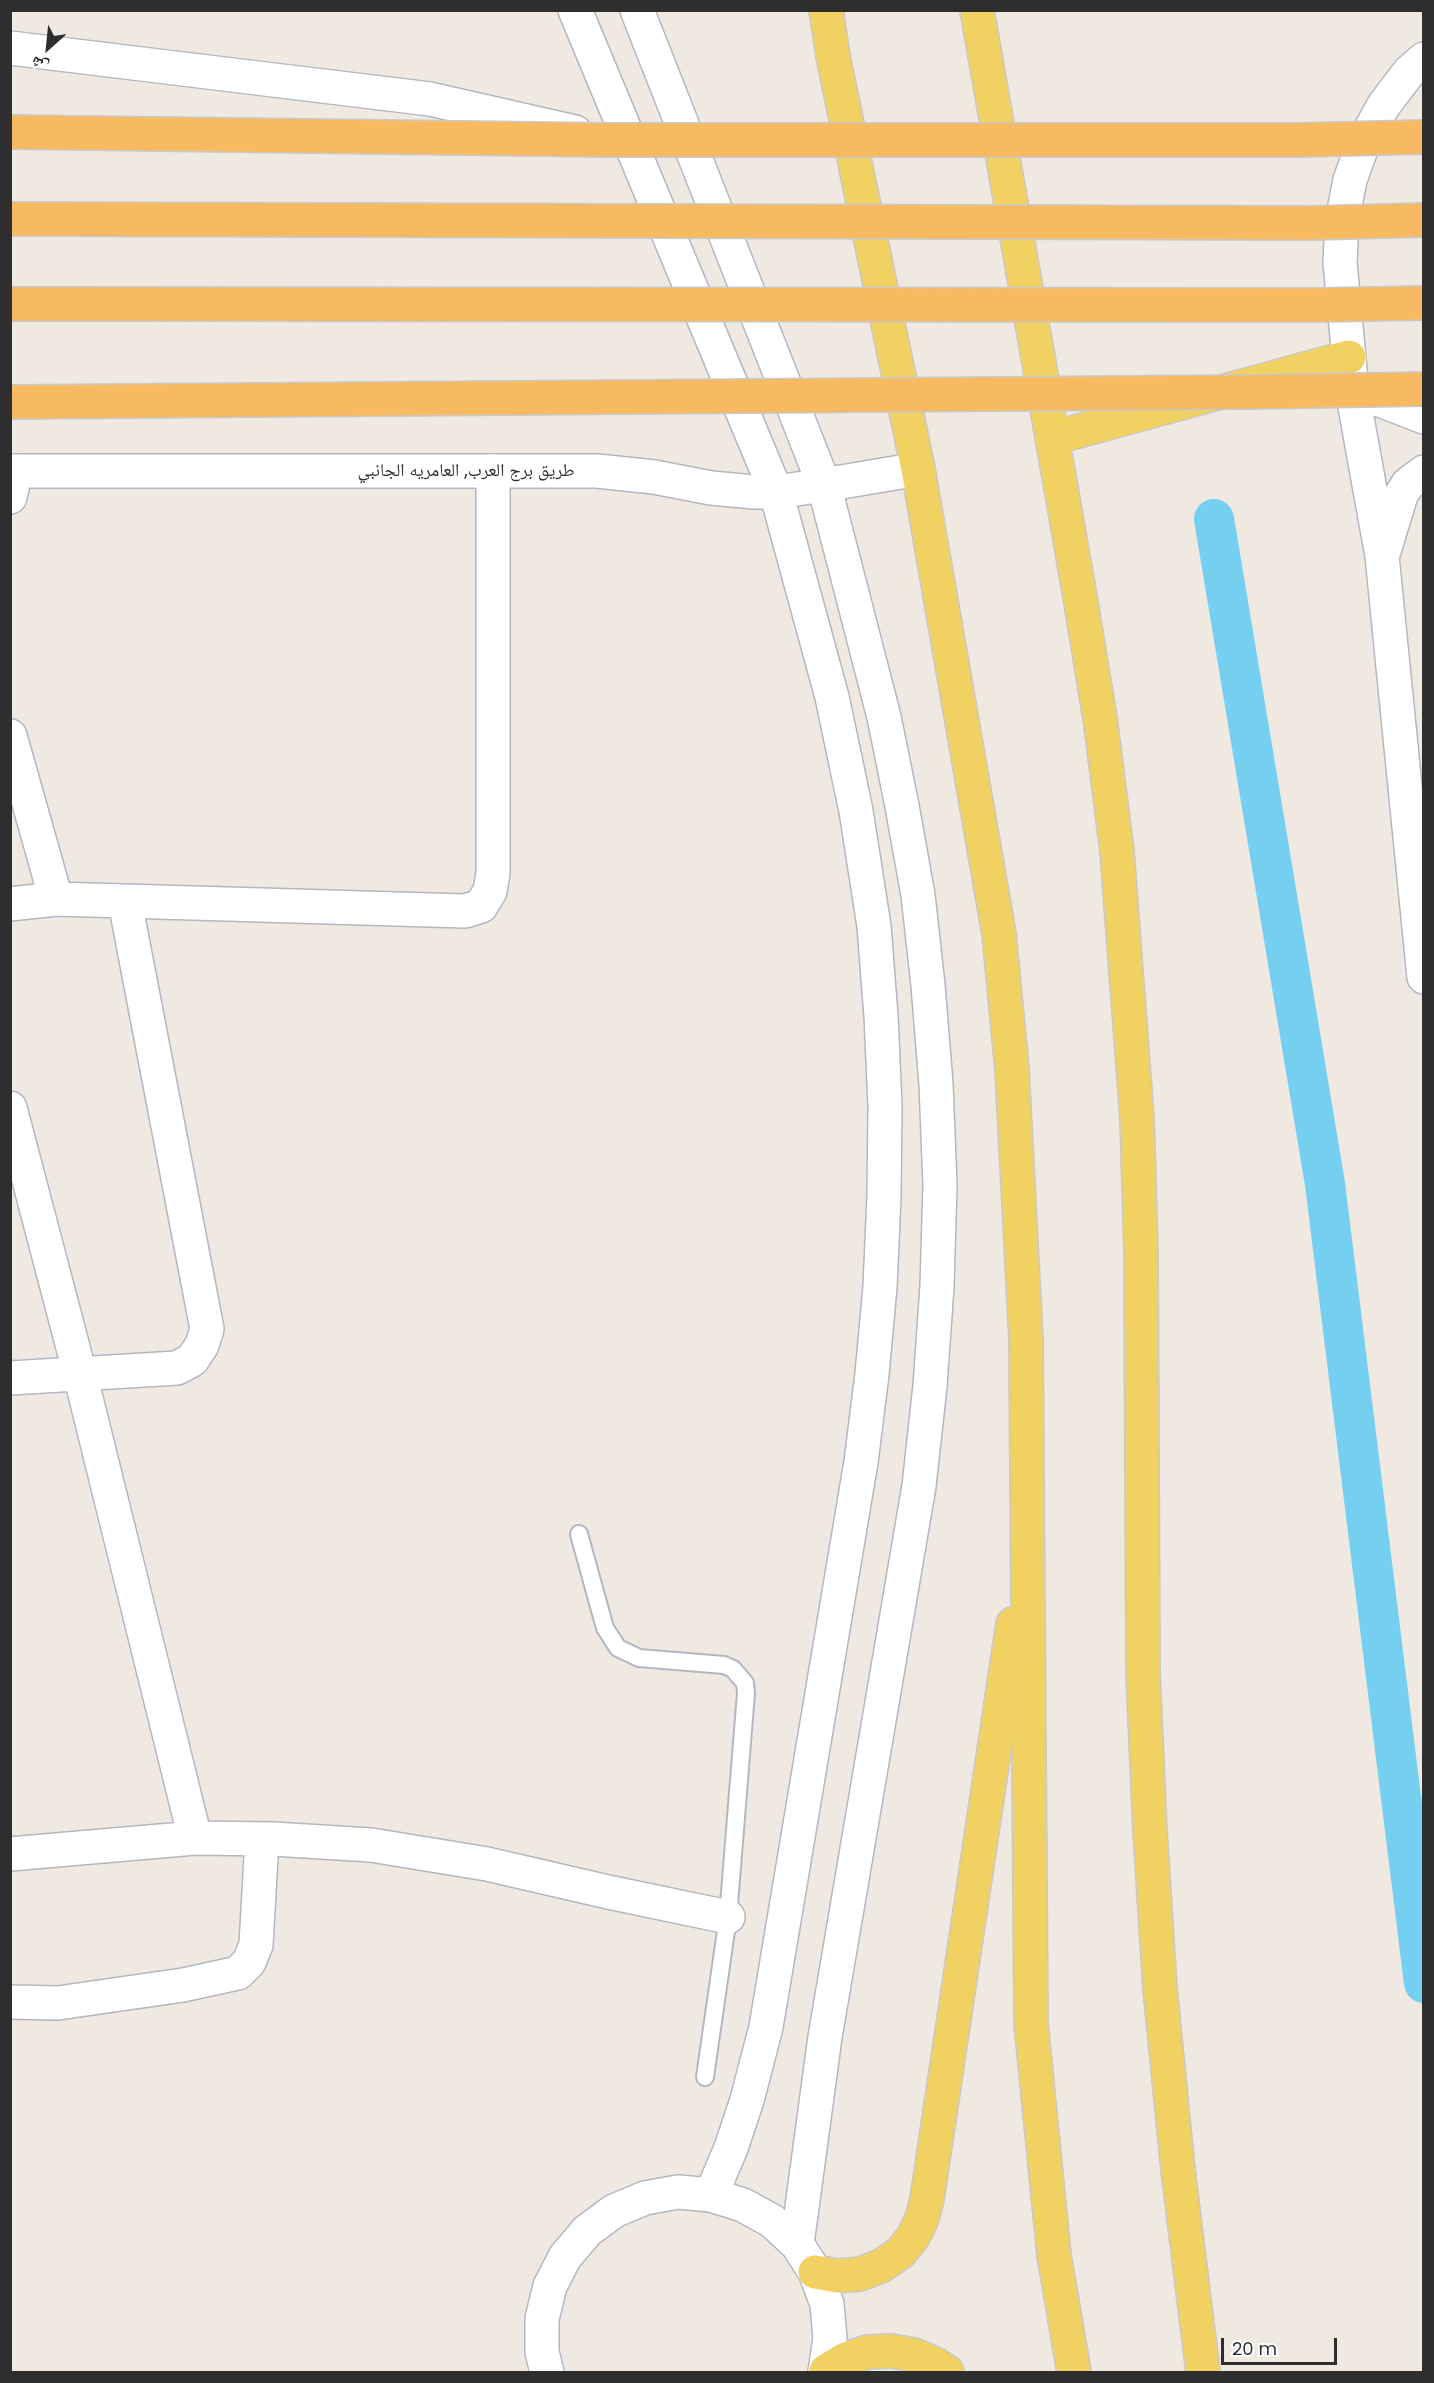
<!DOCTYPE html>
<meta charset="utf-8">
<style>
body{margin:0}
#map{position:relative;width:1434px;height:2383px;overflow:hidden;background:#efe9e1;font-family:Poppins,"Noto Naskh Arabic",sans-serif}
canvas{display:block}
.frame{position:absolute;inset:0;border:12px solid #2e2e2e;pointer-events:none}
.north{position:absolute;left:18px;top:18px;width:60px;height:60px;-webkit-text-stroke:4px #fff;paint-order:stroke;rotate:207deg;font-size:16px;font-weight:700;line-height:24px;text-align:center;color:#2e2e2e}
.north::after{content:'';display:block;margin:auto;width:21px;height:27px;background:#2e2e2e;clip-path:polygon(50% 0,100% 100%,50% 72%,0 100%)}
.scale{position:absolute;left:1221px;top:2338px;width:116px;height:27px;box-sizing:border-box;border:3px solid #2e2e2e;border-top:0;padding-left:8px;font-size:18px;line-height:21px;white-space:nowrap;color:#2e2e2e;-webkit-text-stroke:4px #fff;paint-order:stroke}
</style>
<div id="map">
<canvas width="1434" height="2383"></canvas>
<div class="frame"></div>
<div class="north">ش</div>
<div class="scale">20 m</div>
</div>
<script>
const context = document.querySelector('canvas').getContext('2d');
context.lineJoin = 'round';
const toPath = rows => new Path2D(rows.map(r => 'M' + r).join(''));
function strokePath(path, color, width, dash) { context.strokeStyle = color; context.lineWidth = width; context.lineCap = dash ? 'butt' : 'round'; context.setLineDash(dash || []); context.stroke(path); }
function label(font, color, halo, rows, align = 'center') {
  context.font = font + ' Poppins,"Noto Naskh Arabic",sans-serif'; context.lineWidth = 4.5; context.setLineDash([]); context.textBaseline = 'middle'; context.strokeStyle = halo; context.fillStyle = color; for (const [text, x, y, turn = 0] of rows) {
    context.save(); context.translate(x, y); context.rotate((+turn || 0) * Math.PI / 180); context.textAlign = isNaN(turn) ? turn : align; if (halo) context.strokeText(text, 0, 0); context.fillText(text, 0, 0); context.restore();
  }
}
strokePath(toPath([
 [1214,519,1325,1184,1424,1983]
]), '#75cff0', 40);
const service = toPath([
 [579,1534,605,1628,618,1648,639,1658,724,1665,733,1669,745,1683,746,1693,728,1917,705,2077]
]);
const minor = toPath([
 [10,497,16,471],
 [10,736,56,899],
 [10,904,56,899,465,911,481,906,490,891,493,873,493,471],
 [10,1108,80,1374,195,1838],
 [10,1378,177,1368,192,1360,202,1345,207,1329,125,902],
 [10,1854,195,1838,273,1839,371,1845,487,1864,608,1892,728,1917],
 [10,2002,58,2003,183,1985,238,1973,249,1962,256,1945,262,1839]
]);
const tertiary = toPath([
 [575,10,776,492,832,697,856,811,874,926,881,1016,885,1106,884,1196,880,1287,872,1374,861,1462,766,2027,747,2100,731,2148,711,2195],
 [637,10,824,485,884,717,902,806,918,895,928,985,936,1084,940,1185,937,1286,930,1386,919,1486,825,2037,797,2244],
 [10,48,430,99,575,132],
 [1424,59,1409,72,1384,105,1364,141,1350,180,1342,221,1340,263,1352,390,1382,556,1424,977],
 [1354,390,1424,417],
 [10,471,597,471,654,477,711,488,754,492,776,492,824,485,918,469],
 [1384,551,1401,495,1408,484,1424,472],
 [547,2372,542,2352,542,2319,550,2286,565,2257,587,2231,614,2211,645,2198,678,2192,711,2195,743,2205,772,2221,797,2244,815,2272,827,2304,830,2338,825,2372]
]);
const primary = toPath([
 [826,10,833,56,918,469,999,934,1012,1069,1026,1340,1031,2023,1054,2255,1074,2372],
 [977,10,1078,585,1100,718,1117,851,1137,1118,1141,1251,1143,1673,1150,1831,1160,1988,1178,2170,1203,2372],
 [1053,438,1349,357],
 [815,2272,837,2276,860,2274,881,2266,900,2253,913,2237,922,2219,927,2199,1013,1624],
 [826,2371,846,2359,868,2352,891,2351,914,2355,935,2364,947,2372]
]);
strokePath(service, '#b4b7c1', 20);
strokePath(minor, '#b4b7c1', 36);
strokePath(tertiary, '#b4b7c1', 36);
strokePath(primary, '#c9c9c9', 36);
strokePath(service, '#fff', 16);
strokePath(minor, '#fff', 33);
strokePath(tertiary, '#fff', 33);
strokePath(primary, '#f2d163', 33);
const trunkBridge = toPath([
 [10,132,609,140,1297,140,1424,137],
 [10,219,1311,223,1424,220],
 [10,304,1317,305,1424,303],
 [10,402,1249,392,1424,389]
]);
strokePath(trunkBridge, '#c9c9c9', 36, []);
strokePath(trunkBridge, '#f8ba60', 33);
label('18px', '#2e2e2e', '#fff', [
 ["طريق برج العرب, العامريه الجانبي",466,471]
]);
</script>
